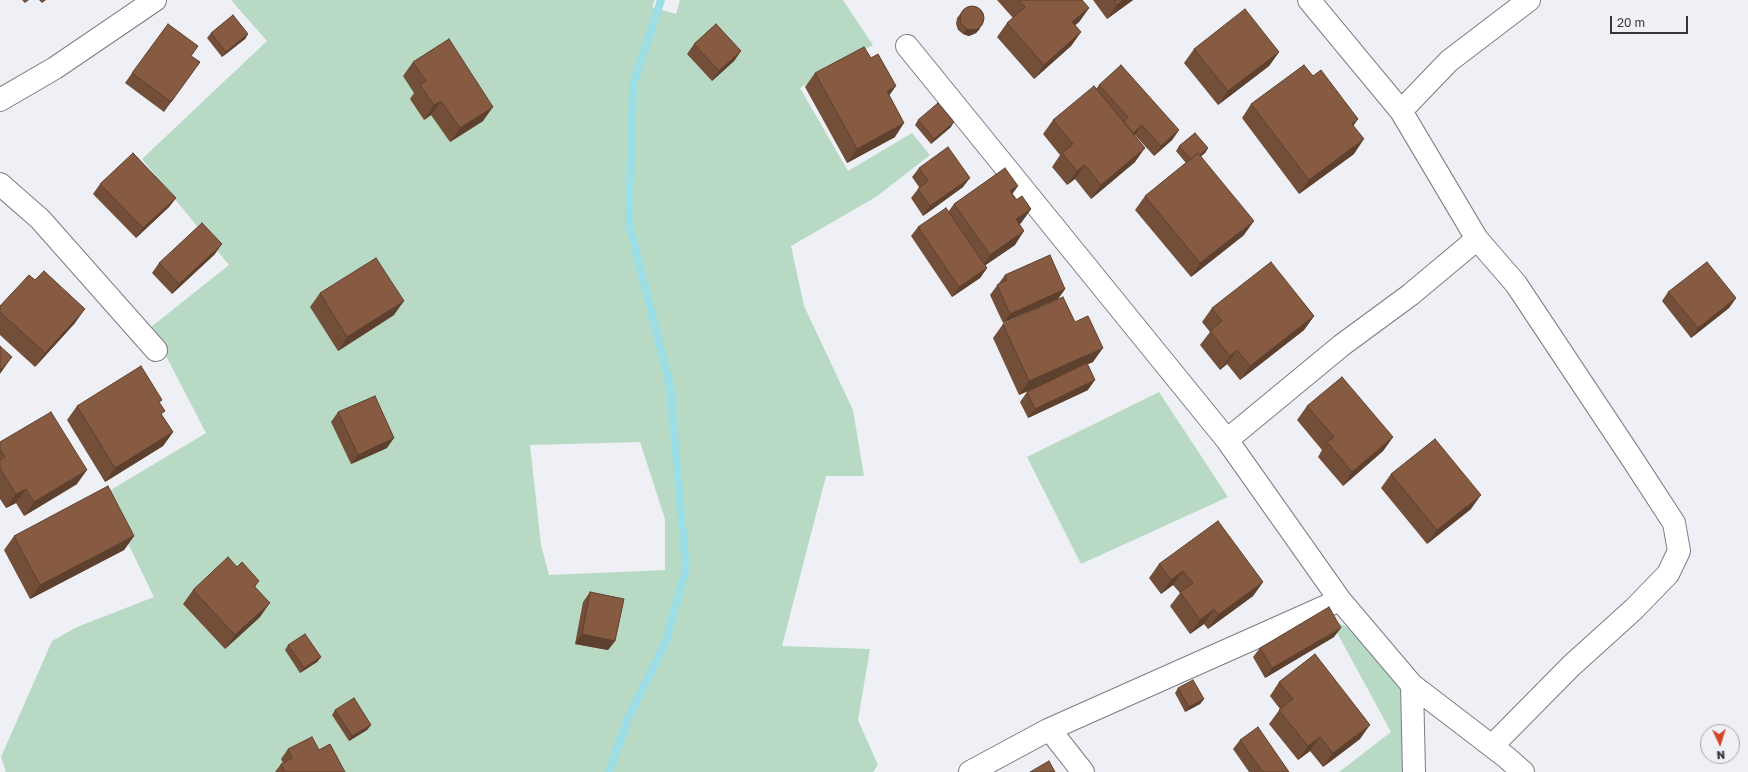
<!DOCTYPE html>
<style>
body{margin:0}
#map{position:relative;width:1748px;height:772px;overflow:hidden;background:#eef0f5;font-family:"Golos Text",sans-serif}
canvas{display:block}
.north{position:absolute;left:1700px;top:724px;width:40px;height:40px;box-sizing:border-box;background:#eef0f5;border:1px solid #a4a6a9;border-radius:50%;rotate:176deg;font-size:11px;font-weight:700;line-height:16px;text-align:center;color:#353638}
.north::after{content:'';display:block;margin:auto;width:14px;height:18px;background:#d24729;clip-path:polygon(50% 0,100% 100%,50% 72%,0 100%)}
.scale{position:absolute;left:1610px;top:16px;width:78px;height:18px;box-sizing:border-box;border:2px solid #353638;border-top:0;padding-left:5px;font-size:12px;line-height:14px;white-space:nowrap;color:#353638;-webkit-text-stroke:3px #eef0f5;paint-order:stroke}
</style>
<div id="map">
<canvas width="1748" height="772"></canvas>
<div class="north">N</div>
<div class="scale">20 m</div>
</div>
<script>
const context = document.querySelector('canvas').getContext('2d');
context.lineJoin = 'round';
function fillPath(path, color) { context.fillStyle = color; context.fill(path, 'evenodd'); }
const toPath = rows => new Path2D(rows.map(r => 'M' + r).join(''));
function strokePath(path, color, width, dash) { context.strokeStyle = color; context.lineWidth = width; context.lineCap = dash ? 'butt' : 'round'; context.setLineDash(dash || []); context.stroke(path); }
fillPath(toPath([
 [231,0,655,0,652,7,676,14,680,0,843,0,873,45,800,88,848,171,912,133,930,155,876,197,791,246,804,306,853,410,864,476,826,476,782,646,870,649,858,720,878,765,873,772,6,772,1,757,52,641,77,627,154,597,104,494,206,433,151,327,229,265,142,159,267,41],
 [640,442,665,519,665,570,549,575,541,545,530,445],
 [1159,392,1228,497,1081,564,1027,457],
 [1329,618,1351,629,1406,690,1410,772,1339,772,1391,732]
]), '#b8dac5');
strokePath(toPath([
 [609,772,629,716,665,644,686,568,670,386,629,224,633,85,661,0]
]), '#9cdee6', 8);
const street = toPath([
 [907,46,1227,440,1340,600,1412,685,1506,757,1523,772],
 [0,100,55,68,155,0],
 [1401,111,1449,61,1529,0],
 [0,184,40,219,156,350],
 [1477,239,1516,284,1633,460,1674,523,1679,551,1668,574,1634,609,1571,666,1492,746],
 [1227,440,1342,345,1410,295,1477,239,1401,111,1309,0],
 [1412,685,1414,772],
 [1050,730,1083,772],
 [970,772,1048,730,1340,600]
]);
strokePath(street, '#7c7d82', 24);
strokePath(street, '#fff', 22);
fillPath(toPath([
 [22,0,29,0,25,3],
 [39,0,46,0,42,3],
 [997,0,1082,0,1089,8,1079,22,1075,25,1081,32,1071,46,1034,79,997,37,1007,23,1013,18],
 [1093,0,1133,0,1107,19],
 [961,13,980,29,976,33,969,36,963,34,958,30,956,24,957,18],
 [211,33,248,34,245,39,222,57,207,38],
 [694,44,741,51,734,61,712,81,687,54],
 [1194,49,1279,52,1269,66,1218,105,1184,63],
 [191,56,200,62,164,112,125,83,132,73],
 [413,62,483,121,450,142,431,115,424,120,410,99,414,93,403,76],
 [815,73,889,95,895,137,847,163,805,87],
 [1313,76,1358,119,1353,126,1354,154,1299,194,1242,118,1251,104],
 [1099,85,1179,130,1172,140,1154,156,1135,135,1134,135,1135,162,1091,199,1075,179,1067,185,1052,167,1060,155,1043,134,1053,120,1096,89],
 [918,120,951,127,931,144,915,125],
 [1179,146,1208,148,1205,153,1201,156,1244,235,1191,277,1135,210,1145,196,1186,163,1176,151],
 [919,168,963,187,923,216,911,198,918,189,919,187,912,177],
 [100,184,176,198,169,207,136,238,93,194],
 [1018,186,1012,194,1016,200,1031,209,1021,223,1019,224,1015,245,985,265,987,268,980,278,952,297,911,236,918,227,948,212,954,204],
 [215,254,172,294,152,273,159,263],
 [1005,275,1065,289,1058,299,1003,323,990,295],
 [1668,292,1736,298,1729,308,1691,338,1662,301],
 [320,293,394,315,338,351,310,307],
 [0,306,75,323,35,367,0,335],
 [1212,308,1314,316,1304,330,1240,380,1227,364,1220,370,1200,345,1210,332,1202,322],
 [1003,324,1093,362,1087,364,1088,390,1028,418,1020,402,1027,392,1051,381,1019,395,993,338],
 [160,403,162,415,173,432,163,446,105,482,67,420,77,406],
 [1307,406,1393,437,1383,451,1343,486,1318,457,1322,450,1297,420],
 [338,412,387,448,351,464,331,422],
 [0,442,77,484,24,516,16,503,6,508,0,499],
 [1391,474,1471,509,1427,544,1381,488],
 [14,536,134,536,124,550,30,599,4,550],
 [1159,564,1263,582,1253,596,1208,629,1204,624,1190,634,1170,606,1180,593,1173,585,1161,594,1149,578],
 [237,567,259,581,255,587,260,617,225,649,183,604,193,590],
 [590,592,615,641,608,650,575,644,583,602],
 [1334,637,1265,678,1253,657,1260,648],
 [288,645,321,657,317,662,300,673,285,650],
 [1279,682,1360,739,1323,767,1310,751,1298,760,1269,724,1280,709,1270,696],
 [1178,688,1204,699,1200,704,1185,712,1175,693],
 [335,710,371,725,367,730,349,741,332,715],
 [1240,740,1289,772,1249,772,1233,749],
 [288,749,319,750,345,772,275,772,281,764,283,763,281,759]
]), '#734e39');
fillPath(toPath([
 [1123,0,1133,0,1107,19,1117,5],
 [1089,8,1079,22,1063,36,1072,22],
 [983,24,976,33,969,36,963,34,967,29],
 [1081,32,1071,46,1034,79,1044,65],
 [248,34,245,39,222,57,226,52],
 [741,51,734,61,712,81,719,71],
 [1279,52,1269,66,1218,105,1228,91],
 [896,86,886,100,887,91],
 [441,101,431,115,424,120,434,105],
 [493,107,483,121,450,142,460,128],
 [1358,119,1348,133,1352,124],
 [954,122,951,127,931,144,934,139],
 [904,123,895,137,847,163,857,149],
 [1142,125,1135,135,1126,143,1133,133],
 [1179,130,1172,140,1154,156,1161,146],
 [1364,139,1354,154,1299,194,1309,180],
 [1145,148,1135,162,1091,199,1101,185],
 [1208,148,1205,153,1189,167,1193,162],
 [1085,165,1075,179,1067,185,1077,171],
 [970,178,963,187,923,216,930,206],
 [1018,186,1008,200,1010,191],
 [176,198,169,207,136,238,143,228],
 [1031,209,1021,223,1006,233,1016,219],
 [1254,221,1244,235,1191,277,1200,263],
 [1024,231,1015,245,980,269,990,255],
 [222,244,215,254,172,294,179,284],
 [987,268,980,278,952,297,959,287],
 [1065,289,1058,299,1003,323,1010,314],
 [1736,298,1729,308,1691,338,1698,328],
 [404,301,394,315,338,351,347,337],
 [85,309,75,323,35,367,45,353],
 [1314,316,1304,330,1240,380,1250,366],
 [1103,348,1093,362,1019,395,1029,381],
 [1237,350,1227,364,1220,370,1230,356],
 [12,357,2,371,0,374,0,370],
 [1095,380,1088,390,1028,418,1035,409],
 [173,432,163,446,105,482,115,468],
 [1393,437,1383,451,1343,486,1352,472],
 [394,438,387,448,351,464,358,455],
 [87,470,77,484,24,516,34,502],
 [26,489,16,503,6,508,16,494],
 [1481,495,1471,509,1427,544,1437,530],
 [134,536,124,550,30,599,40,585],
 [1183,571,1173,585,1161,594,1171,580],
 [1263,582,1253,596,1208,629,1218,615],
 [270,603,260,617,225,649,235,635],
 [1214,609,1204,624,1190,634,1200,620],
 [1341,628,1334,637,1265,678,1272,668],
 [582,634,615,641,608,650,575,644],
 [321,657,317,662,300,673,304,668],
 [1204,699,1200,704,1185,712,1189,707],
 [371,725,367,730,349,741,352,736],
 [1370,725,1360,739,1323,767,1333,753],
 [1320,737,1310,751,1298,760,1308,746]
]), '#5e402e');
const building = toPath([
 [1019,0,1082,0,1089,8,1072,22,1081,32,1044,65,1007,23,1025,7,1019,0],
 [1114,0,1123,0,1117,5,1114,0],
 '960 18a12 12 0 1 1 24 0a12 12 0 1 1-24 0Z',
 [1245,9,1279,52,1228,91,1194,49,1245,9],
 [233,15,248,34,226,52,211,33,233,15],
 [168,24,198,46,191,56,200,62,171,102,132,73,168,24],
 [716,24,741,51,719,71,694,44,716,24],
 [449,39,493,107,460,128,441,101,434,105,420,85,426,81,413,62,449,39],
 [864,47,871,58,878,54,896,86,887,91,904,123,857,149,815,73,864,47],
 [1121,65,1179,130,1161,146,1142,125,1133,133,1124,122,1128,117,1099,85,1121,65],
 [1304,65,1313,76,1321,70,1358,119,1352,124,1364,139,1309,180,1251,104,1304,65],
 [1094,86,1145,148,1101,185,1085,165,1077,171,1062,153,1073,144,1053,120,1094,86],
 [938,103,954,122,934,139,918,120,938,103],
 [1195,133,1208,148,1200,155,1198,153,1191,159,1179,146,1195,133],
 [948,147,970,178,930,206,918,189,928,181,919,168,948,147],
 [133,153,176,198,143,228,100,184,133,153],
 [1198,153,1254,221,1200,263,1145,196,1198,153],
 [1005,168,1018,186,1010,191,1016,200,1022,196,1031,209,1016,219,1024,231,990,255,954,204,1005,168],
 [946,208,987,268,959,287,918,227,946,208],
 [202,223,222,244,179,284,159,263,202,223],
 [1050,255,1065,289,1010,314,997,285,1007,280,1005,275,1050,255],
 [376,258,404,301,347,337,320,293,376,258],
 [1271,262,1314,316,1250,366,1237,350,1230,356,1210,331,1222,321,1212,308,1271,262],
 [1707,262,1736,298,1698,328,1668,292,1707,262],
 [44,271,85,309,45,353,0,312,0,306,29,275,35,280,44,271],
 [1063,297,1075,322,1088,316,1103,348,1029,381,1003,324,1063,297],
 [0,346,12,357,0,370,0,346],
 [1087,363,1095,380,1035,409,1027,392,1087,363],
 [141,366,162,400,159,402,165,411,161,414,173,432,115,468,77,406,141,366],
 [1342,377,1393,437,1352,472,1327,442,1334,437,1307,406,1342,377],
 [375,396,394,438,358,455,338,412,375,396],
 [51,412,87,470,34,502,26,489,16,494,0,469,0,460,5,457,0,449,0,442,51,412],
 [1435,439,1481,495,1437,530,1391,474,1435,439],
 [108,486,134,536,40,585,14,536,108,486],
 [1218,521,1263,582,1218,615,1214,609,1200,620,1180,592,1193,583,1183,571,1171,580,1159,564,1218,521],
 [228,557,237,567,242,562,259,581,254,586,270,603,235,635,193,590,228,557],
 [590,592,624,599,615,641,582,634,590,592],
 [1329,607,1341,628,1272,668,1260,648,1329,607],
 [305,634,321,657,304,668,288,645,305,634],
 [1315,654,1370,725,1333,753,1320,737,1308,746,1279,710,1293,699,1279,682,1315,654],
 [1193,680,1204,699,1189,707,1178,688,1193,680],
 [354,698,371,725,352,736,335,710,354,698],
 [1258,727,1289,772,1263,772,1240,740,1258,727],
 [312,737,319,750,330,744,345,772,285,772,281,764,292,758,288,749,312,737],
 [1049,761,1055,772,1030,772,1049,761]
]);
fillPath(building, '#865b42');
strokePath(building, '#5e402e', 1);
</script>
